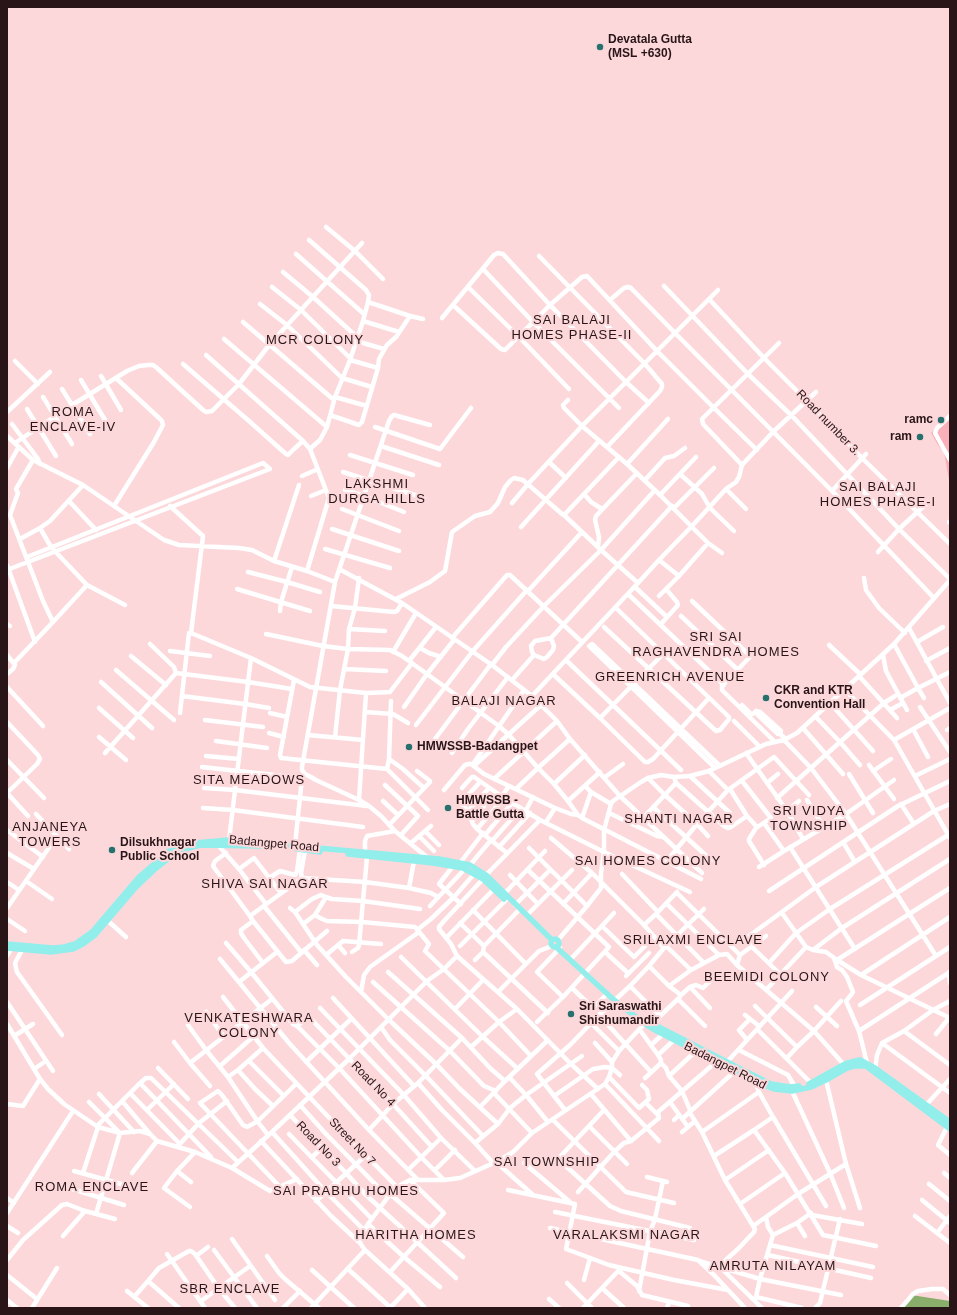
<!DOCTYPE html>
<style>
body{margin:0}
#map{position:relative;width:957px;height:1315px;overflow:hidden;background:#fcd8db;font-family:Helvetica,sans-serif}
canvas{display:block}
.frame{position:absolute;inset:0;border:8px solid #291517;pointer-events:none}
</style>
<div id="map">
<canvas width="957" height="1315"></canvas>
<div class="frame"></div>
</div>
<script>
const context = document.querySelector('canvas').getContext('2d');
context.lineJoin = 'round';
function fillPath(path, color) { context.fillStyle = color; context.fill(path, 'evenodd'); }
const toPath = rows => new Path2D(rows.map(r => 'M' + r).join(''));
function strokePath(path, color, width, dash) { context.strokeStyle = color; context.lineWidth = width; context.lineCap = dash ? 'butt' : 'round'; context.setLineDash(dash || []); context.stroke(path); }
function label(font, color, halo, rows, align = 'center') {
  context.font = font + ' Helvetica,sans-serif'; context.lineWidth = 4; context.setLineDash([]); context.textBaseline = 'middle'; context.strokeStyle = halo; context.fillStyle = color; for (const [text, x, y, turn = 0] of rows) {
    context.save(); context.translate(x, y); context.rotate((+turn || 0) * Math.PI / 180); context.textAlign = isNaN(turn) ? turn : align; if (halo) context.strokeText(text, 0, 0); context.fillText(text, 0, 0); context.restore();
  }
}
fillPath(toPath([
 [950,414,950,486,944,452,938,445,931,433]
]), '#f9b0b8');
fillPath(toPath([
 [911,1295,950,1301,950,1308,901,1308]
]), '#89ae6b');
strokePath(toPath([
 [326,227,355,251,383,279],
 [309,240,366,290,369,295,368,302,363,321,350,360,335,397,327,427,320,440,310,449],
 [296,254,364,314],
 [539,256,645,364,662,384,662,387,660,391,607,447],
 [483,269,533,322,619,408],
 [283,272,313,297,357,337],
 [664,286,748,374,792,416,899,529,950,579],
 [272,287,301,310,350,358],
 [468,287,519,337,569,389],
 [709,299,764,358,807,401,862,458,950,544],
 [610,300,624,288,628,287,631,288,675,333,835,494,934,598],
 [368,302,410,316,423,319],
 [260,304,287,325,342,378,372,387],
 [453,305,501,349,505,350,550,305,582,277,587,276,657,351,714,408,757,450],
 [442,318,494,255,498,253,503,254,550,305,626,382,649,403],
 [363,321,399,332],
 [243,322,334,400],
 [224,339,327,427],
 [356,341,384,349],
 [206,355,303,441,310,449,329,498,307,571],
 [350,360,378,368],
 [15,361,38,384],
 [183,364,249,421,286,454,288,455,294,449,303,441],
 [101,376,121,410],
 [81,380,105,420],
 [62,389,90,434],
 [43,397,72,444],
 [335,397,367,406],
 [568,400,563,405,564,408,582,426,627,464,660,495,708,543,722,553],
 [27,409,56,456],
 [7,412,50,372],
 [330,415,359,425,362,422,378,368,379,359,387,345,396,337,410,316],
 [950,416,937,428,935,433,950,460],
 [12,424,38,459,40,464],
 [375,427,440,449,471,408],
 [7,436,33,460,83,485,164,540,179,545,239,548,252,550,274,561,307,571,335,582],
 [15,443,72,405,127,371,139,366,148,365,153,365,157,368,203,410,206,412,212,411,239,384,270,344,362,243],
 [381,446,439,465],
 [350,455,413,475],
 [33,460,16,489,18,493,10,515,43,601,53,622],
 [549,462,566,478],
 [627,464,668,419],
 [742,465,703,424,702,419,779,343],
 [7,468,18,448],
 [343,472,424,498],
 [680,474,702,494,710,508,734,531],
 [302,476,318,469],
 [645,480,665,458,674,456,685,448],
 [726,489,746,509],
 [345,490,364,496,404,512],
 [832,491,866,454],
 [584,494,591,502,602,509],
 [660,495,696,457],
 [311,496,326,490],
 [69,501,96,530],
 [512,503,528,484,582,426,718,290],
 [114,506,154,442,163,425,162,421,159,418,116,378],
 [170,506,203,536,191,633,189,633,180,713],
 [674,508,714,468],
 [342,509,399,531],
 [564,515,601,550,638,583],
 [949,522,950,523],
 [521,527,599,441],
 [40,528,51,547,87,585,125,605],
 [332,529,399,551],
 [20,539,40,528,50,521,83,485],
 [598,547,599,537,595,520,596,516,637,473],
 [325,549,390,568],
 [878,552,899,529,926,504],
 [659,560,679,576,708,543],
 [274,561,299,485],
 [7,565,35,642],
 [339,569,402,603,492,665,532,696,557,721,570,739,620,796,702,873],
 [7,570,270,469,263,463,27,557],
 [248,572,287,582,320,592],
 [864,578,866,590,879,608,905,633],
 [635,587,667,617],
 [237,589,310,611],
 [528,591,582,532],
 [628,594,724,685],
 [659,596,679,576],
 [396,599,430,582,445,571,452,532,475,516,490,512,498,503,505,487,511,480,514,478,523,480,562,514,565,514,619,457],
 [692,601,749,655,749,658,722,686,722,690,775,742],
 [331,606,394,612,397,611,402,603],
 [280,611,281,602,292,567],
 [681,616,738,670],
 [7,624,10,626],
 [661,624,678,605,677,602,666,589],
 [604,627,716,731,720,730,729,719,729,717,617,609],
 [909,628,950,703],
 [349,629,385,631],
 [191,633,251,658,310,687,366,693,390,692,412,663],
 [266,634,323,646,348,649,390,650,402,656,499,726,509,735,538,768,516,789],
 [452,638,507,575,510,575,582,642],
 [917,642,943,627],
 [150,644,174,667,176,673],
 [894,644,918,688,950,672],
 [829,645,861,675],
 [420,648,429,653,441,657],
 [170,651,210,656],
 [393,652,416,613],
 [7,655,15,665,13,669,7,674],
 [534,655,544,659,547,657,553,650,554,646,551,638],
 [883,655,886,671,907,710],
 [131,656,166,685],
 [409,661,436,627],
 [926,661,950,648],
 [568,662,681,770],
 [14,663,53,622,87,585],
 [492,665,506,647,544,606,601,550,655,490],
 [344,669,386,671],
 [116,670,174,720],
 [555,676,600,718,645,762,648,762,653,759,709,698],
 [859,676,897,718],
 [294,680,280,755,281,758,387,769,428,810],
 [512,680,534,655,532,652,531,646,535,641,551,638,672,506],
 [101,682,152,728],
 [7,687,43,726],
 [845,690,894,740,950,838],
 [182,696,245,704,269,708],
 [532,696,638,583,659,560,692,526,726,489,736,482,739,477,742,465,773,432,816,392],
 [900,698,918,688,924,698],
 [830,703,873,751],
 [742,705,751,714,753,714,756,711],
 [404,707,427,674,454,640],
 [920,707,950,752],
 [99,708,133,738],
 [890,710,903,703],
 [756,711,760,712,781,731,780,734,786,739],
 [756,711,758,715,778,734,780,734],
 [365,712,393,714,408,723],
 [270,713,287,717],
 [815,716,840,742,860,765],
 [600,718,663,654],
 [205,720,263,727],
 [734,721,760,747],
 [7,722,38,755,40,759,37,764,7,793],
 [416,725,472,652,527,590],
 [803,728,843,774],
 [913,729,928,757],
 [947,730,950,728],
 [269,733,284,737],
 [308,735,363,740],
 [99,737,126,760],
 [335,737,340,690,348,649,349,629,355,608,359,578],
 [435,739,491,664],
 [570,739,538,768,554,784,585,755],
 [784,740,811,768,846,814,936,956],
 [894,740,950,708],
 [216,741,267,748],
 [105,753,176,673,248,682,292,689],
 [452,753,468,729,508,677],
 [746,753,787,811,803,839],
 [206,756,239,759],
 [389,759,403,769,424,788],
 [7,760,44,798],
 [471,764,484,774,555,808,571,814,578,815],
 [473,764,524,690],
 [869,765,894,799],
 [202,767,302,778],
 [715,768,589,646,592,644,720,766],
 [387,769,389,759,391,701],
 [709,771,728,790],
 [873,771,891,759],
 [849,774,873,813],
 [690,776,730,813],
 [915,776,950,759],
 [605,777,623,764],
 [674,777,676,783,724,826,728,828,731,827,747,816],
 [648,778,665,795,697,824,708,836],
 [494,779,557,721],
 [742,781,771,818,756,828,749,839,749,841,764,865],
 [480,782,461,803,468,811,473,824,477,829,507,853],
 [767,783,778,774],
 [554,784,568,801,578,815,582,818,701,879],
 [385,785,418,816,401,835],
 [585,786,591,792,611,804],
 [204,788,235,790,367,806],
 [462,788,470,779,472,777,474,777,504,798],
 [730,789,747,816,757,827],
 [444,790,465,765,469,764,476,764,541,705],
 [7,793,28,816],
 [502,796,509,786],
 [777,798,884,703,895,696],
 [359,800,366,693],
 [807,800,823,826],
 [383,801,398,815],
 [568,801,600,772],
 [901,804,914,824],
 [653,807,711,860],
 [203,808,233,810,363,827],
 [526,810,533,797],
 [468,811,489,788],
 [787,811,799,801],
 [609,813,657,836,663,837],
 [36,814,69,849],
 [582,818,591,792],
 [643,818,676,783],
 [472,820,484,806],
 [546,822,555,808],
 [764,823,784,851],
 [389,825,430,782,430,781,417,771],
 [477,829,504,798,540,820,604,852,690,892],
 [7,830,43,857],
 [425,831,439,845],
 [485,835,512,803],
 [419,836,434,851],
 [551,838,592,873,644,925],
 [229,840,251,658],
 [492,841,521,808],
 [843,842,855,862],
 [411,843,431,826],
 [218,845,239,869,266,904],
 [295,845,302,778,303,777],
 [499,847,530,813],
 [790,847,855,949],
 [529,848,587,906],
 [305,850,301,873,302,878,365,882,409,888,431,893,438,897],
 [365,852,365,841,367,836,395,831],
 [7,853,34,869],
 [226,853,215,861,213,866,250,916],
 [428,858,395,831,381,816,369,806,359,800,316,780,311,777,305,774,302,770,302,767,335,582,389,421,392,416,394,415,430,425],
 [666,862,697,824,728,790,774,757,809,795],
 [460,863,483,833],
 [470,865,491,840],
 [453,866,439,884,461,904],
 [759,867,784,851,846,814,894,780],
 [239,869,254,858,281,893],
 [528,870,609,947,563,997,537,1022],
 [622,874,658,912],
 [486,875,540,820],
 [510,875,538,904],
 [269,878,280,871,295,875,297,871,300,849],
 [483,879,444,921,439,927,439,929,451,944,457,956,517,1009,571,1064,598,1089],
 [26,881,52,899],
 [7,882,19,890],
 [409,888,414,861],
 [769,891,898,806,950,781],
 [677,893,740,955],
 [504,894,545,851],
 [563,904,592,873],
 [667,904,719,955,727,954,737,965,814,1031,846,1067],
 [515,905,550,870],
 [264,906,301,952],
 [430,906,462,872],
 [7,908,57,836],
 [290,908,295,912,317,945,346,977,388,1019,436,1064,460,1089,498,1124],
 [473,910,526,964],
 [295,912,312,899,321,895,326,897],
 [782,913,806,947,813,950,826,952,837,960,861,975,950,1018],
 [656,914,704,963],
 [315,915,326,897,332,899,363,901,420,909],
 [527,915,572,870],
 [7,919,25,931],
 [107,920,126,937],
 [253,921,286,962,292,961,327,931],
 [460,923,484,946],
 [303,924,315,915,320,918,327,921,362,922,415,927,429,944,425,951,499,1022,531,1056],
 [603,927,634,957,645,946],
 [417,930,431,919,454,897,475,873],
 [448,936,494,889],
 [558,940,587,906,601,888,601,873,604,852,604,830,611,804,613,801,641,782,648,778,661,775,674,777,690,776,709,771,766,744,784,740,797,733,894,644,950,580],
 [226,943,251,972,293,1024,297,1026,308,1017,311,1019,393,1104,432,1147],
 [338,945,345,953],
 [460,946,506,900],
 [666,946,691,970],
 [560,948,537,972,563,997],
 [664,948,644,925,656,914,677,892],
 [22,950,15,963,16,968,17,972,62,1035],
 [304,950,317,965],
 [813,950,842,928,950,859],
 [352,952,358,948,359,945,367,857],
 [483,952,548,1013],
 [605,952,628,973],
 [326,955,343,941,381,944],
 [7,956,11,949],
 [401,957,483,1037,518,1069],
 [834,958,837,967,842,970,847,977,853,992,851,995,846,1001,859,1031],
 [220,959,289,1043,369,1130,418,1180],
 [475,960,483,952,484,946,518,911],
 [570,960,614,913],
 [837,960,950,888],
 [263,963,244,938,241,933,241,930,253,921,250,916,302,878],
 [769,963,796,933,830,909,948,835],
 [737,965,740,955,766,936],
 [649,966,669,986,681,995,678,999],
 [388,972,462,1038,491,1069,505,1081],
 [949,972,950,983],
 [780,974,751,946,747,940,749,936,816,887,934,811,950,804],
 [861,975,950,917],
 [626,976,649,953],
 [239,982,277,952],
 [373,982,450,1051,484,1086,496,1091],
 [630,986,660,1016],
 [669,986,691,970,719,955],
 [690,987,696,985,703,988,717,974],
 [572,988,593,1008,607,994],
 [766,990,806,947],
 [361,992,364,975,370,967,419,932],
 [498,992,539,951,552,946],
 [681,995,690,987,710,1008],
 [223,997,263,1048,336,1125,397,1187],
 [333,998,414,1086],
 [7,1002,53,1071],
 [860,1005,950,947],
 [755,1006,797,1047],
 [816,1007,837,1026],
 [320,1008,403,1094,441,1138,475,1171],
 [455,1009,483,980],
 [206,1012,224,1037],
 [745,1015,759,1026],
 [591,1023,619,1051],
 [7,1024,40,1079,48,1089,64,1104,98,1127,120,1133,140,1131,150,1134,157,1141,195,1152,232,1168,270,1191,297,1179],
 [188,1025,206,1050,228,1077,258,1122,268,1135],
 [654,1025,660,1016,678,999,705,1026],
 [297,1026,339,1068,421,1157,444,1180],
 [609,1026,651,1072],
 [381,1027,390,1040,425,1075,483,1136],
 [757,1029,811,1083],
 [640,1030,658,1055,661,1060,661,1063,666,1068,669,1076,682,1091,690,1110,690,1113,702,1132,725,1180,755,1229,754,1232,738,1249,719,1266,762,1308],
 [904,1031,950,1065],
 [936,1034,949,1018],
 [14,1036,33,1024],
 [747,1040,739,1030,750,1019],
 [174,1042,190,1063,210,1086],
 [595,1043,612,1062],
 [882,1043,950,1093],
 [651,1045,663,1034],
 [471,1047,499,1022,517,1009],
 [739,1050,788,1075,795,1087],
 [658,1055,674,1040],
 [787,1058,797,1047,814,1031,841,1001],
 [249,1061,284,1096],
 [306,1062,351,1019],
 [727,1062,792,991],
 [190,1063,272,999],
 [866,1065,867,1063,859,1031,950,972],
 [220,1066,254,1036],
 [158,1068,188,1099],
 [34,1069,46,1061],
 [238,1070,255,1089,273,1106],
 [875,1070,877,1055,882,1043,904,1031,933,1010,950,1001],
 [669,1076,696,1051],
 [228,1077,238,1070,263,1048],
 [509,1077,526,1095,548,1122],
 [609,1077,639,1108,649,1099,647,1090,642,1085],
 [645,1078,661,1063],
 [826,1080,846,1164,860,1208],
 [755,1082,759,1092,773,1117,826,1206],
 [140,1083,211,1157],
 [418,1083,442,1110,475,1143],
 [605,1084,659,1141],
 [792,1091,830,1173,844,1208],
 [130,1093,179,1143],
 [494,1093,532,1133],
 [99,1094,134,1132],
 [591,1094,631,1141],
 [554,1096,593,1069,605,1067,612,1068,620,1075],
 [122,1101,150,1134],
 [89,1102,120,1133,96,1214],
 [670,1102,688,1127],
 [646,1103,658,1115],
 [7,1104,23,1106,40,1079],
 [300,1105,326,1134,388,1197],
 [926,1105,950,1079],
 [480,1107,505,1081,548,1040],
 [147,1110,174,1084],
 [565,1110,537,1074,570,1045,598,1016,630,986,649,966,664,948,704,909],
 [604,1110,558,1159,610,1206,621,1211,690,1228],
 [290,1115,346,1173,365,1194,456,1278],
 [773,1117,754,1130,785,1173,823,1235,876,1246],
 [682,1119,735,1071,736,1069],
 [553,1120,626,1192,674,1203],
 [674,1120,679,1115],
 [97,1126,140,1083,146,1078,151,1078,238,1162],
 [589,1126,627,1164],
 [947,1127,938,1145,950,1155],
 [369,1130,393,1104,418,1083,462,1038],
 [272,1132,326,1192,364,1230],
 [682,1132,695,1121],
 [702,1132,759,1092],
 [289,1134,372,1219],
 [261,1141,331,1216,360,1243],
 [178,1146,199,1123,227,1101],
 [714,1156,754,1130],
 [312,1157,322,1148],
 [496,1162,533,1195],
 [493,1163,475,1143,498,1124,510,1108,526,1095,582,1056],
 [524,1163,570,1202],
 [232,1168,272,1132,349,1059,427,981,444,969,457,956],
 [408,1170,441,1138],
 [435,1170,455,1150],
 [74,1171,132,1187],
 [177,1171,191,1182],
 [83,1173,98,1127],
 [132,1173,157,1141],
 [944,1173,950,1178],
 [647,1177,667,1182],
 [725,1180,769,1150],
 [929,1184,950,1201],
 [280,1187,200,1103,218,1091,222,1095,243,1125,247,1127,258,1121,296,1084],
 [72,1189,124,1205],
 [508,1190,575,1204,566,1249,609,1265,674,1280,728,1290,745,1308],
 [578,1192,615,1151,624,1143,631,1141,659,1118,658,1112,716,1062],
 [390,1194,463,1257],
 [7,1198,14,1203],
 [922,1200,950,1223],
 [316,1201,365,1156],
 [740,1204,785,1173],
 [190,1207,164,1188,177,1171,195,1152],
 [555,1212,694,1240],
 [7,1213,73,1111],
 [812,1215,862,1224],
 [915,1216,937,1233],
 [950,1216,937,1233,950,1243],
 [797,1223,805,1236],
 [368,1224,404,1257,440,1287],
 [7,1226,18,1233],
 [753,1226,766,1217],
 [550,1228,698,1260,714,1275,728,1290],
 [773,1235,768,1227,766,1217,798,1194,846,1164],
 [63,1236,85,1211],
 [232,1239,275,1300],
 [770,1245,873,1267],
 [214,1250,257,1308],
 [167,1254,205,1308],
 [768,1255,871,1278],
 [196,1256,208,1247],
 [267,1256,279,1273,285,1279,319,1308],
 [7,1260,23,1240,62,1205,67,1204,85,1211,115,1219],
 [699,1261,760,1279,841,1295],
 [348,1269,391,1308],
 [312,1270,354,1308],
 [619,1271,637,1286,642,1295,688,1306],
 [390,1272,444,1213,410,1180],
 [7,1275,37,1299],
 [584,1280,590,1258],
 [567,1283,592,1308],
 [602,1288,624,1308],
 [127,1291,148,1308],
 [639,1291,650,1232,655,1219,663,1181],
 [134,1297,148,1281],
 [549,1299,559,1308],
 [7,1300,17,1308],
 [201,1301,250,1266],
 [32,1308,57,1268],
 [179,1308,148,1281,159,1268,189,1251,191,1251,195,1254,219,1289,235,1308],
 [283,1308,300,1291],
 [311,1308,365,1250],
 [390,1308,408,1289],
 [425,1308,408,1289,365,1250,360,1243,361,1236,368,1224,388,1197,397,1187,410,1180,444,1180,460,1178,496,1162,513,1152,532,1133,605,1084,609,1077,612,1068,612,1062,619,1051,646,1022],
 [583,1308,620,1269],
 [667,1308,669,1302],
 [802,1308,756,1297,760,1279,773,1235,797,1223,811,1213],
 [815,1308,820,1303,840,1219],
 [901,1308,913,1294,918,1291,932,1289,943,1289,950,1295]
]), '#fff', 4.5);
strokePath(toPath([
 [297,849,320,852],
 [348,854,433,863,463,868,483,879,504,899],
 '551 943a4 4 0 1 1 8 0a4 4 0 1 1-8 0Z',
 [7,944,53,948,64,947,75,944,92,932,139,877,168,852,182,844,229,840,439,859,470,865,486,875,552,940],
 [556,947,614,1000,645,1024,653,1029,755,1082,774,1089,792,1091,811,1087,826,1080,847,1068,854,1066,866,1066,950,1129],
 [7,948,51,952,73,949,83,944,95,935,136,887,155,869,178,851,200,845,260,846],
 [647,1021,737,1067,771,1084,790,1087,799,1086],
 [809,1084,845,1064,855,1061,860,1060,875,1068,950,1122]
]), '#92eeeb', 5.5);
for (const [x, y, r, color] of [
 [600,47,4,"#26706e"],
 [941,420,4,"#26706e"],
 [920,437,4,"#26706e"],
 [766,698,4,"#26706e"],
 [409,747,4,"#26706e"],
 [448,808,4,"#26706e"],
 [112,850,4,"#26706e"],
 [571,1014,4,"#26706e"]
]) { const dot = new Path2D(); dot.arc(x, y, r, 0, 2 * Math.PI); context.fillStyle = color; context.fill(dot); strokePath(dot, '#fcd8db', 1.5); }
label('bold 12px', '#291517', '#fcd8db', [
 ["Devatala Gutta",608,40],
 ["(MSL +630)",608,54],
 ["ramc",933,420,"right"],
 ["ram",912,437,"right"],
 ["CKR and KTR",774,691],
 ["Convention Hall",774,705],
 ["HMWSSB-Badangpet",417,747],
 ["HMWSSB -",456,801],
 ["Battle Gutta",456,815],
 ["Dilsukhnagar",120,843],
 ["Public School",120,857],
 ["Sri Saraswathi",579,1007],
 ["Shishumandir",579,1021]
], 'left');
label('12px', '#291517', '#fcd8db', [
 ["Road number 3.",828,423,46],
 ["Badangpet Road",274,844,5],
 ["Badangpet Road",725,1066,27],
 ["Road No 4",373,1084,46],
 ["Street No 7",352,1142,46],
 ["Road No 3",318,1144,46]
]);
context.letterSpacing = '1px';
label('13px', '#291517', '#fcd8db', [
 ["SAI BALAJI",572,320],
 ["HOMES PHASE-II",572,335],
 ["MCR COLONY",315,340],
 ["ROMA",73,412],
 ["ENCLAVE-IV",73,427],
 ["LAKSHMI",377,484],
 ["DURGA HILLS",377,499],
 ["SAI BALAJI",878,487],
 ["HOMES PHASE-I",878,502],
 ["SRI SAI",716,637],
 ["RAGHAVENDRA HOMES",716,652],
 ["GREENRICH AVENUE",670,677],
 ["BALAJI NAGAR",504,701],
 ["SITA MEADOWS",249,780],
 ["SRI VIDYA",809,811],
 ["TOWNSHIP",809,826],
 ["SHANTI NAGAR",679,819],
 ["ANJANEYA",50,827],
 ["TOWERS",50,842],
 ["SAI HOMES COLONY",648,861],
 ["SHIVA SAI NAGAR",265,884],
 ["SRILAXMI ENCLAVE",693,940],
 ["BEEMIDI COLONY",767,977],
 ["VENKATESHWARA",249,1018],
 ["COLONY",249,1033],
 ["SAI TOWNSHIP",547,1162],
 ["ROMA ENCLAVE",92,1187],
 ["SAI PRABHU HOMES",346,1191],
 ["HARITHA HOMES",416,1235],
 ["VARALAKSMI NAGAR",627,1235],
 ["AMRUTA NILAYAM",773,1266],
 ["SBR ENCLAVE",230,1289]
]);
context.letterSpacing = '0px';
</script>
